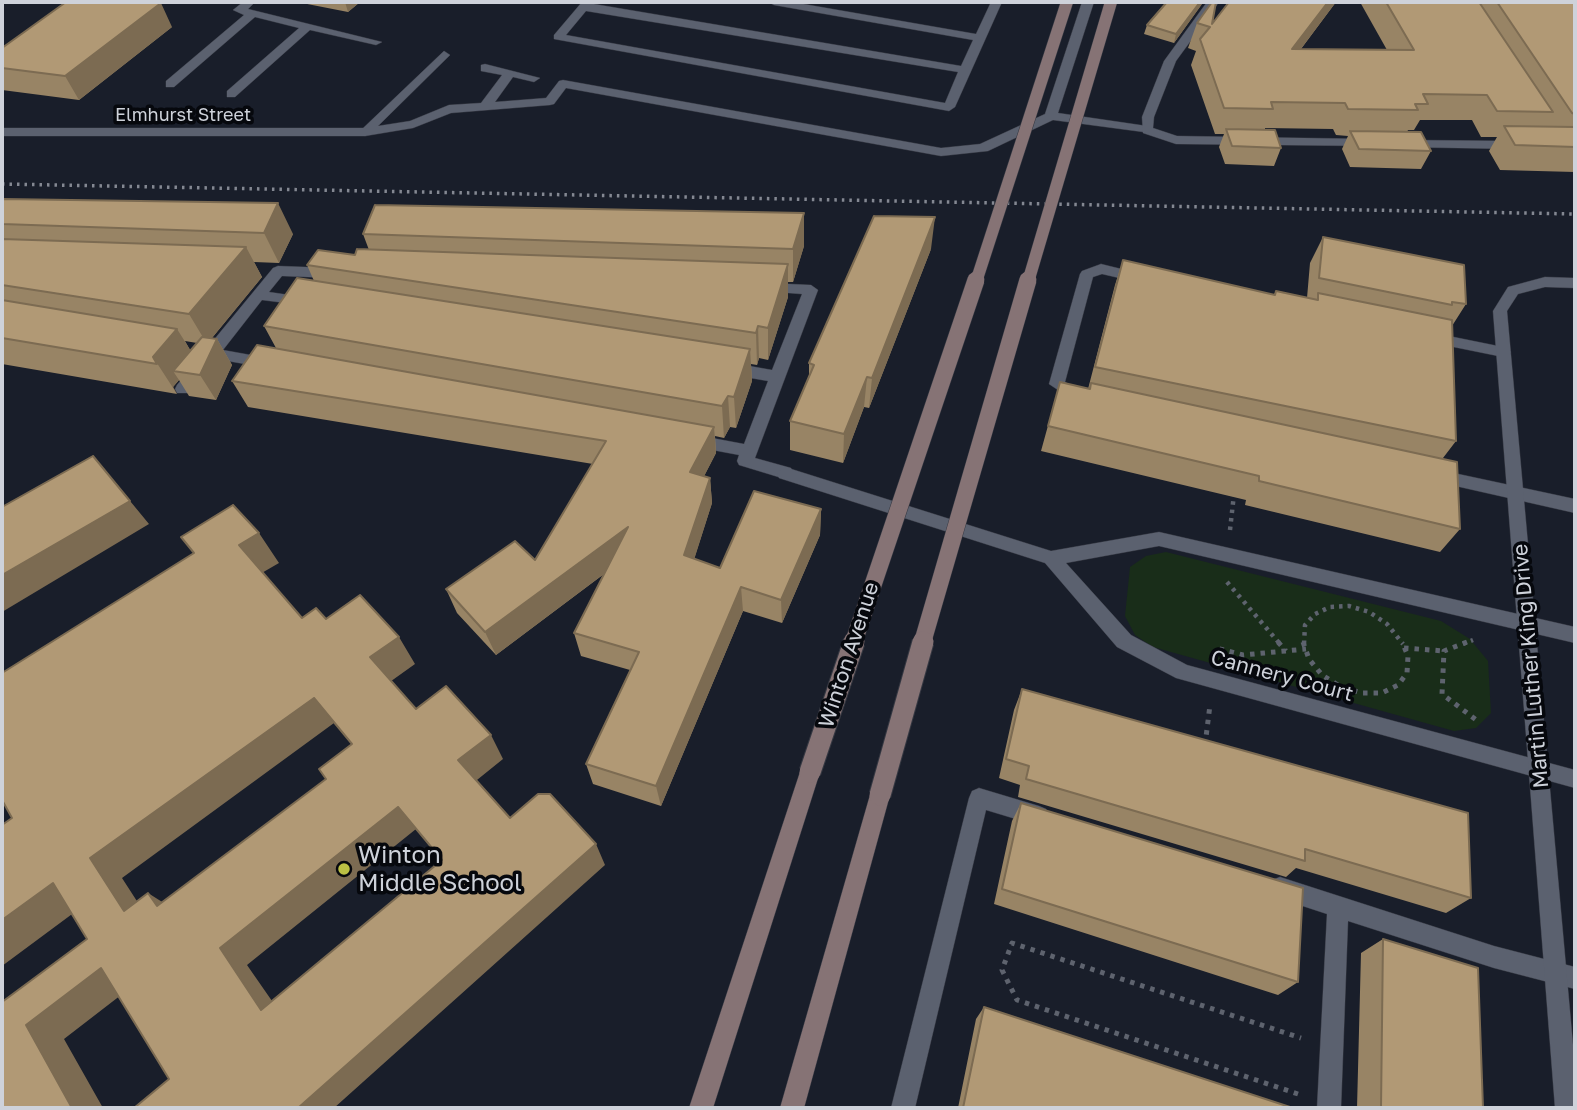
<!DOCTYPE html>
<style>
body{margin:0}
#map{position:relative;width:1577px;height:1110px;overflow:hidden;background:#191e2a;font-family:"Golos Text",sans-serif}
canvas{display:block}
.frame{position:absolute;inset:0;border:4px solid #ced2da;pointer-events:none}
</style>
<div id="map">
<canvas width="1577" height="1110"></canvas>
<div class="frame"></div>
</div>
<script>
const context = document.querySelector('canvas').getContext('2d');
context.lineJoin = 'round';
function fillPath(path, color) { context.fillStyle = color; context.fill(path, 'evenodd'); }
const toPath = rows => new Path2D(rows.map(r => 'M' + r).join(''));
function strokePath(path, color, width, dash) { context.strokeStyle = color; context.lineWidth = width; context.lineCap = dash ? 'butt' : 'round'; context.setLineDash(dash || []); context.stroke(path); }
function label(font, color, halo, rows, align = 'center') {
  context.font = font + ' "Golos Text",sans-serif'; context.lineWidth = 7; context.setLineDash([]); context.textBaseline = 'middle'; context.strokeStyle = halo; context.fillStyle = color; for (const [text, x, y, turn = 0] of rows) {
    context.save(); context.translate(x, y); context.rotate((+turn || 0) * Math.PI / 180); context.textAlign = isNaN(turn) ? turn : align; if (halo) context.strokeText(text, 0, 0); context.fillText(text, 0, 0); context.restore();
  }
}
fillPath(toPath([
 [1166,552,1441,621,1470,639,1488,661,1491,713,1476,728,1454,731,1153,647,1135,635,1125,616,1130,567,1146,556]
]), '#192d19');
const service = toPath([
 [243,2,255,2,248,9,382,42,376,45,310,30,235,97,227,97,227,91,299,28,255,17,174,87,166,87,166,81,244,15,233,10,243,2],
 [582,2,961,66,973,40,774,5,768,2,792,2,976,34,991,2,1002,2,955,107,949,111,554,39,554,35,582,2],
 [586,11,958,72,945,103,566,35,586,11],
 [1082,2,1094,2,1058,113,1147,126,1151,127,1151,133,1053,120,988,151,941,156,566,88,554,104,550,105,451,113,413,128,365,136,359,132,444,51,450,55,448,57,378,126,410,121,449,105,481,103,502,75,481,71,481,65,485,64,540,78,534,82,513,77,495,102,546,98,559,81,563,80,941,148,980,144,1045,114,1082,2],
 [1101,264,1146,275,1148,278,1141,283,1102,274,1093,277,1065,382,1085,394,1087,398,1079,404,1049,384,1080,274,1082,271,1101,264],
 [278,266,333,268,340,273,333,278,282,276,269,292,310,298,310,306,262,300,223,350,273,359,276,363,273,367,268,368,216,359,189,393,177,393,175,389,177,385,201,356,198,352,201,348,208,347,273,268,278,266],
 [767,283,811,285,818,290,755,458,791,468,793,473,785,479,739,465,737,461,739,455,691,446,683,440,691,434,744,444,768,381,727,374,719,368,727,362,772,370,802,294,762,291,762,285,767,283],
 [1429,332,1503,347,1511,352,1503,357,1424,341,1421,337,1424,333,1429,332],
 [1435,469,1575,499,1575,513,1429,480,1427,475,1429,470,1435,469],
 [979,788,1039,806,1046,809,1049,816,1046,823,1039,826,986,810,915,1108,891,1108,969,798,972,791,979,788],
 [1280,877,1494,946,1575,967,1575,989,1494,968,1348,921,1341,1108,1317,1108,1327,914,1272,896,1269,888,1272,880,1280,877]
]);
const minor = toPath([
 [1207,2,1219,2,1176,61,1154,117,1153,128,1177,136,1369,139,1374,140,1374,146,1176,144,1143,133,1142,117,1164,61,1207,2],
 [2,128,365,128,371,132,365,136,2,136,2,128],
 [1404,140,1516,141,1522,145,1516,149,1399,147,1398,144,1404,140],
 [785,467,1051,551,1159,532,1575,627,1575,643,1159,546,1066,563,1131,635,1187,665,1575,770,1575,788,1176,678,1117,647,1045,563,779,478,777,473,785,467]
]);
const tertiary = toPath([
 [1545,277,1575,278,1575,288,1545,287,1518,294,1507,311,1575,1067,1575,1108,1555,1108,1493,311,1508,287,1545,277]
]);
const secondary = toPath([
 [810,763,817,765,820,772,713,1108,689,1108,800,772,803,765,810,763],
 [880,785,887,788,890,795,804,1108,780,1108,870,795,873,788,880,785]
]);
strokePath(service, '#353842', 1);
strokePath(minor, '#353842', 1);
strokePath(tertiary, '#353842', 1);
strokePath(secondary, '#353842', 1);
strokePath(toPath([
 [1230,530,1234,494],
 [1227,582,1280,644],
 [1304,644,1305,625,1315,614,1330,607,1349,606,1369,612,1387,624,1403,644],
 [1463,644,1473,640]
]), '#5e636e', 4.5, [3.5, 5]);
strokePath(toPath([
 [1278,642,1286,651],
 [1303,642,1309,659,1322,675,1341,687,1362,693,1382,693,1398,685,1407,673,1408,656,1402,642],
 [1467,642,1444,651,1442,694,1479,722],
 [1404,648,1444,651],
 [1216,655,1216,648,1243,655,1306,649],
 [1205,745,1210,705],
 [1298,1094,1017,1000,1002,970,1012,943,1301,1038]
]), '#5e636e', 5, [4.5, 6]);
fillPath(service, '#5b616f');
fillPath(minor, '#5b616f');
fillPath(tertiary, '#5b616f');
fillPath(secondary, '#867375');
strokePath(toPath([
 [2,184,1575,214]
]), '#848892', 3.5, [2.5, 5]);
const secondaryBridgeFar2 = toPath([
 [976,282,1067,2],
 [1028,282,1111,2]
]);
const secondaryBridgeFar1 = toPath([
 [853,644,976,280],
 [922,644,1028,280]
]);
const secondaryBridge = toPath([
 [810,772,854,642],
 [880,795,923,642]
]);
strokePath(secondaryBridgeFar2, '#353842', 13, []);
strokePath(secondaryBridgeFar1, '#353842', 18, []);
strokePath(secondaryBridge, '#353842', 23, []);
strokePath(secondaryBridgeFar2, '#867375', 12);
strokePath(secondaryBridgeFar1, '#867375', 17);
strokePath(secondaryBridge, '#867375', 21);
fillPath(toPath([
 [297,2,360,2,348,12],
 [1336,2,1301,49,1387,50,1360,2,1479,2,1481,4,1483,2,1575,2,1575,172,1500,170,1489,151,1497,137,1481,137,1472,120,1420,120,1414,130,1408,130,1407,132,1431,151,1421,169,1350,167,1342,149,1348,136,1336,135,1333,129,1265,128,1265,130,1281,148,1274,166,1225,164,1219,147,1224,134,1215,134,1191,65,1196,51,1188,48,1197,23,1212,24],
 [1202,4,1174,43,1144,34,1147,25],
 [172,27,79,100,2,90,2,48],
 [2,199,293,234,279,263,254,262,262,277,212,338,217,339,232,365,216,400,189,396,179,380,173,387,177,394,2,364],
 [185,341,197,343,190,350],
 [804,213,804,246,793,282,788,282,788,297,768,360,759,358,757,365,751,364,752,381,736,428,730,427,724,438,715,436,716,453,704,476,710,478,712,503,694,559,720,568,821,509,820,535,782,623,743,611,661,806,593,784,586,764,630,670,581,656,574,633,604,574,496,655,457,613,446,589,535,560,593,464,248,407,232,381,276,348,264,326,314,281,307,265,355,255,369,250,363,234],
 [1323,237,1466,304,1452,326,1456,441,1443,458,1460,529,1440,552,1245,505,1246,500,1041,451,1060,382,1088,389,1115,285,1123,260,1274,295,1276,291,1307,298,1310,263],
 [931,249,869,408,864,407,843,463,790,450,790,421,809,378,809,363],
 [1022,689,1471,898,1446,913,1296,868,1286,877,1018,797,1020,785,999,778,1014,710],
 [1021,803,1298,982,1278,995,994,904,1012,821],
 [1383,939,1483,1108,1357,1108,1361,953],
 [984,1007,1293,1108,958,1108,976,1019]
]), '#988465');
fillPath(toPath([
 [345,2,360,2,348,12],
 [1200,2,1203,2,1202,4,1174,43,1176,34],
 [1328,2,1336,2,1282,74,1292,49],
 [161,3,172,27,79,100,65,76],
 [278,203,293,234,279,263,264,233],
 [804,213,804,246,793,282,793,249],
 [935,217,931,249,869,408,872,378],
 [246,247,262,277,207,344,189,314],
 [788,264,788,297,768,360,768,328],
 [758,326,759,358,757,365,756,333],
 [177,329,196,359,173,371,179,380,173,387,177,394,153,357],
 [217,339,232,365,216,400,200,375],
 [750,349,752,381,736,428,734,397],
 [867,377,864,407,843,463,844,434],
 [728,396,730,427,724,438,722,406],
 [714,427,716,453,693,498,690,472],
 [93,456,149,524,2,612,2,575],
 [710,478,712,503,688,579,684,555],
 [821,509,820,535,782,623,781,600],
 [628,527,633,552,496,655,485,632],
 [259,533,279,563,260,574,239,545],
 [741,587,743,611,661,806,656,786],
 [399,637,415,664,387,684,370,657],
 [314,698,334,723,122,878,155,929,124,911,90,858],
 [491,735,503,759,472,784,458,760],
 [398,807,416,829,247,965,288,1024,261,1010,220,948],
 [596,844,605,865,334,1108,298,1108],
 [53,883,87,903,2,966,2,920],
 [148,893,178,912,157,906],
 [101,968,134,985,64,1039,103,1108,72,1108,26,1025]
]), '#7c6b52');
const building = toPath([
 [66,2,154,2,161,3,65,76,2,68,2,48,66,2],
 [1167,2,1200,2,1176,34,1147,25,1167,2],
 [1212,2,1216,2,1212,24,1229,2,1328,2,1292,49,1414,50,1386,2,1479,2,1553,112,1497,111,1487,95,1423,94,1428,104,1415,104,1418,110,1348,109,1345,103,1271,102,1273,109,1224,108,1200,39,1210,27,1197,23,1212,2],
 [1497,2,1575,2,1575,114,1572,113,1497,2],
 [1504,126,1575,127,1575,147,1515,145,1504,126],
 [1226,129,1275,130,1281,148,1232,146,1226,129],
 [1350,131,1421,132,1431,151,1359,149,1350,131],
 [2,199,278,203,264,233,2,224,2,199],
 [375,205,804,213,793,249,363,234,375,205],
 [874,216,935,217,872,378,867,377,844,434,790,421,814,365,809,363,874,216],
 [1323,237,1464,265,1466,304,1452,302,1452,305,1319,278,1323,237],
 [2,239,246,247,189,314,2,285,2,239],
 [357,249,788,264,768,328,758,326,756,333,307,265,318,250,355,255,357,249],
 [1123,260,1275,295,1276,291,1318,300,1318,293,1452,320,1456,441,1095,367,1123,260],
 [297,278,750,349,734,397,728,396,722,406,264,326,297,278],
 [2,300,177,329,153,357,157,364,2,338,2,300],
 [202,337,217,339,200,375,173,371,202,337],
 [257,345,714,427,690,472,710,478,684,555,720,568,754,491,821,509,781,600,741,587,656,786,586,764,639,652,574,633,628,527,485,632,446,589,515,541,535,560,606,441,232,381,257,345],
 [1060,382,1090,389,1091,383,1457,462,1460,529,1259,481,1259,476,1048,426,1060,382],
 [93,456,130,501,2,575,2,507,93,456],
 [233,505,259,533,239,545,302,618,316,608,326,619,360,595,399,637,370,657,416,709,446,686,491,735,458,760,510,818,538,794,550,794,596,844,298,1108,134,1108,169,1079,101,968,26,1025,72,1108,2,1108,2,1002,87,939,53,883,2,920,2,825,12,818,2,800,2,673,194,553,181,537,233,505],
 [314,698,352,744,319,769,326,779,157,906,148,893,124,911,90,858,314,698],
 [398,807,442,860,261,1010,220,948,398,807],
 [1022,689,1468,813,1471,898,1305,849,1305,861,1026,779,1029,766,1006,759,1022,689],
 [1021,803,1303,888,1298,982,1002,889,1021,803],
 [1383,939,1478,968,1483,1108,1381,1108,1383,939],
 [984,1007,1293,1108,963,1108,984,1007]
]);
fillPath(building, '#b19975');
strokePath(building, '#7c6b52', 2);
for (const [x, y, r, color] of [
 [344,869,7,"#bbc044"]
]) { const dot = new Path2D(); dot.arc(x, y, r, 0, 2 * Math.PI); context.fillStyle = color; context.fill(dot); strokePath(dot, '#06080d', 2.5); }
label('18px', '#ced2da', '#06080d', [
 ["Elmhurst Street",183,115]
]);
label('21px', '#ced2da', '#06080d', [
 ["Winton Avenue",849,655,-72],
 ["Martin Luther King Drive",1531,666,-95],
 ["Cannery Court",1282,676,15]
]);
label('24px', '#ced2da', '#06080d', [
 ["Winton",358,855],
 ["Middle School",358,883]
], 'left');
</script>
